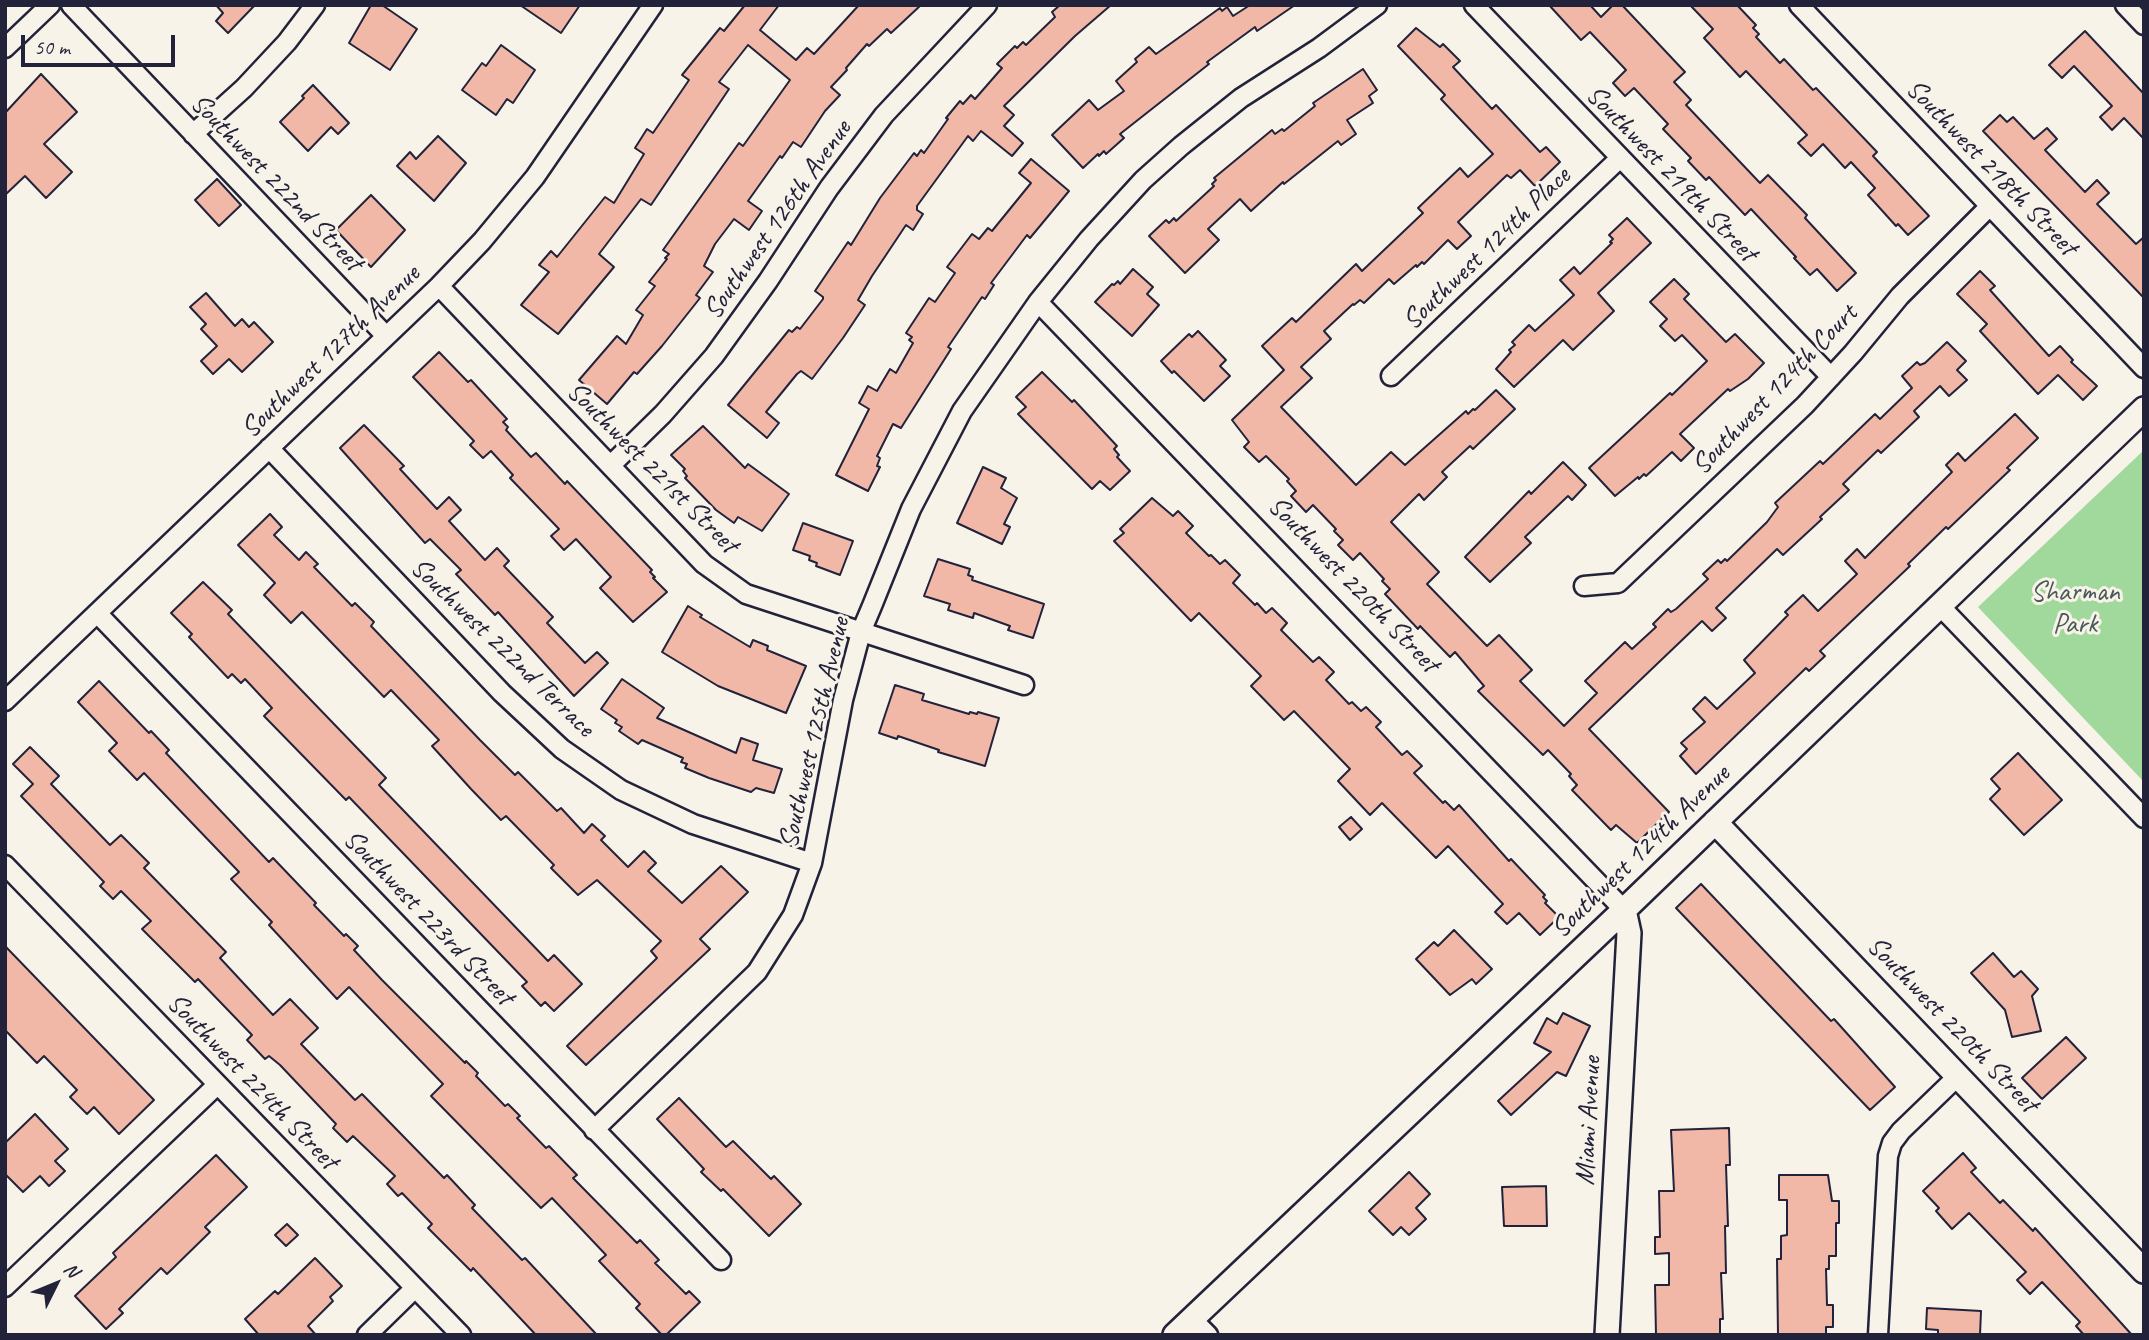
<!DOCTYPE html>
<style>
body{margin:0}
#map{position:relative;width:2149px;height:1340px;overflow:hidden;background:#f7f3e8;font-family:Caveat,sans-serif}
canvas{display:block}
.frame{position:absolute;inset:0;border:7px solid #22223b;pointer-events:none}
.north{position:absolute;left:21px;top:1249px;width:70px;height:70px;-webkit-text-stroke:5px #f7f3e8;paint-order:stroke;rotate:47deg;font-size:19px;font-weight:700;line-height:28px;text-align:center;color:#22223b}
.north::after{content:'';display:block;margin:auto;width:24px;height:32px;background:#22223b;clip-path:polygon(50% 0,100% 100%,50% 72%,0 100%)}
.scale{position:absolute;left:21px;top:35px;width:154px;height:32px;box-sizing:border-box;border:4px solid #22223b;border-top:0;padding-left:9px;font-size:21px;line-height:24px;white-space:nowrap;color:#22223b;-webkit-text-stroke:5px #f7f3e8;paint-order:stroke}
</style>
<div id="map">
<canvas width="2149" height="1340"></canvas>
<div class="frame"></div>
<div class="north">N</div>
<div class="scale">50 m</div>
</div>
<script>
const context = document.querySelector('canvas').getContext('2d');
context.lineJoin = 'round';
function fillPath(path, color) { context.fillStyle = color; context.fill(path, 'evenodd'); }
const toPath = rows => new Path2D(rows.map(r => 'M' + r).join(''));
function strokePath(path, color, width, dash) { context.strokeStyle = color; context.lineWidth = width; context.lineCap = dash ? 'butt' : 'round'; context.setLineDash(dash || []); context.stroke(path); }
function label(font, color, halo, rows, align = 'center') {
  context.font = font + ' Caveat,sans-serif'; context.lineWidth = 6; context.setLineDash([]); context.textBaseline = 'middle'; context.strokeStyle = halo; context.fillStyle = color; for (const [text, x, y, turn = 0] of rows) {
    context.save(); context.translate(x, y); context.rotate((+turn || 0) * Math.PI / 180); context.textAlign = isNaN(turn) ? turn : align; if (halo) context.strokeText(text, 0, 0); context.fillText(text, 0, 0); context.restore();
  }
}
fillPath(toPath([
 [2144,450,2144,782,1978,607]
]), '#a1d99d');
const building = toPath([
 [216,5,255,5,228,33,216,21,223,13,216,5],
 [371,5,382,5,417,29,390,70,349,43,371,5],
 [520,5,580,5,561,33,520,5],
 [745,5,779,5,760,30,796,60,807,48,814,54,859,5,921,5,891,33,887,29,869,46,867,44,846,68,847,70,831,87,840,95,825,111,801,147,793,142,782,158,780,156,748,201,762,211,749,230,734,219,715,244,704,266,713,272,696,295,700,298,662,346,637,374,634,372,607,404,579,380,617,336,626,344,643,315,636,310,655,286,649,282,667,259,665,258,669,254,663,250,739,143,743,146,790,80,748,45,719,82,729,89,651,205,641,199,599,254,614,267,558,334,521,305,549,272,539,265,551,251,557,257,605,197,614,203,644,154,635,148,647,129,653,133,689,80,682,75,720,28,724,31,745,5],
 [1060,5,1111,5,1075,36,1004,106,1014,115,1004,126,1023,143,1012,156,981,131,973,141,968,136,917,206,917,210,923,214,913,230,906,225,872,276,858,300,865,305,843,338,812,379,801,371,797,374,766,412,779,423,767,438,728,405,789,330,792,332,797,327,800,329,823,299,823,297,815,291,848,242,851,245,880,198,914,153,917,156,921,150,924,153,948,119,946,118,960,101,963,104,971,95,975,99,1002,68,997,64,1015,46,1017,48,1023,42,1026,45,1055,17,1052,12,1060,5],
 [1250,5,1295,5,1257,31,1255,27,1207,62,1209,64,1120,134,1124,138,1106,154,1104,151,1099,156,1098,154,1083,168,1052,135,1089,100,1098,110,1124,91,1116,81,1137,62,1135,59,1149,47,1156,54,1220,8,1222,11,1227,7,1233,16,1250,5],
 [1549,5,1590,5,1601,17,1613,5,1622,5,1685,72,1674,82,1691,100,1686,105,1760,183,1768,175,1807,215,1805,218,1856,273,1837,291,1817,269,1810,275,1794,258,1796,257,1751,209,1745,215,1709,177,1706,180,1688,161,1691,158,1663,129,1668,124,1634,88,1625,96,1613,83,1626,70,1590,32,1581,40,1549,5],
 [1690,5,1737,5,1756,25,1753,28,1759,34,1756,37,1780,63,1784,59,1813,90,1816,88,1877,152,1873,156,1929,216,1908,235,1898,224,1896,226,1868,195,1875,188,1851,162,1845,168,1823,144,1811,156,1798,143,1807,135,1746,71,1740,77,1704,38,1713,29,1690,5],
 [1416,28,1440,47,1443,44,1460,61,1453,67,1492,109,1496,105,1540,152,1546,147,1560,162,1535,186,1520,170,1511,178,1507,175,1458,222,1471,236,1457,249,1448,240,1424,264,1422,262,1417,267,1416,265,1394,284,1389,279,1364,303,1360,300,1354,305,1353,304,1324,331,1331,339,1301,367,1312,378,1281,407,1356,485,1391,452,1405,465,1466,411,1468,414,1473,409,1475,410,1496,390,1515,409,1473,449,1470,446,1442,472,1447,477,1424,500,1419,494,1391,522,1439,572,1427,584,1487,646,1499,635,1532,670,1520,681,1564,726,1597,693,1585,681,1625,642,1632,649,1656,627,1653,624,1668,609,1671,612,1676,609,1708,579,1703,574,1718,560,1721,563,1725,559,1727,561,1767,522,1778,507,1775,503,1820,461,1823,464,1875,414,1880,419,1912,388,1902,376,1917,362,1920,365,1925,363,1947,342,1966,361,1957,370,1967,380,1949,396,1940,386,1914,411,1919,417,1881,453,1878,450,1843,484,1849,490,1820,517,1822,519,1783,555,1777,549,1716,608,1726,618,1712,631,1702,621,1589,729,1669,812,1637,843,1616,825,1611,830,1572,790,1577,785,1569,776,1571,774,1548,750,1543,755,1478,691,1484,686,1455,652,1450,657,1420,626,1418,629,1385,594,1390,589,1382,581,1384,579,1360,553,1353,560,1338,545,1343,540,1334,531,1336,529,1313,505,1306,512,1291,496,1296,491,1287,481,1289,479,1266,456,1259,462,1244,447,1249,442,1232,420,1284,370,1262,346,1292,318,1296,322,1356,264,1362,271,1423,213,1418,208,1460,168,1468,177,1493,154,1441,99,1445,95,1398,46,1416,28],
 [2085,31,2144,94,2144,139,2124,118,2112,130,2100,117,2112,106,2074,66,2062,78,2049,65,2085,31],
 [501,45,535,70,513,103,507,99,496,115,462,90,482,63,486,66,501,45],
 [1363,69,1377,90,1369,96,1373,103,1347,120,1356,134,1341,145,1338,141,1284,184,1283,182,1251,211,1240,199,1208,229,1219,240,1185,273,1149,236,1166,220,1169,223,1174,218,1176,221,1214,186,1212,184,1216,180,1214,178,1272,130,1275,134,1282,129,1284,131,1315,106,1313,103,1363,69],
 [41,74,77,112,44,144,72,172,46,198,25,176,5,195,5,113,41,74],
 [313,85,349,123,338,134,331,127,308,151,280,122,304,98,302,96,313,85],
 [2000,115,2007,122,2013,117,2034,139,2047,128,2057,139,2045,150,2085,192,2097,180,2109,193,2097,204,2136,244,2144,237,2144,298,1983,131,2000,115],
 [438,136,466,163,434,201,397,166,410,152,416,159,438,136],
 [1031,159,1069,191,1030,238,1027,235,991,283,994,285,985,299,982,297,948,347,951,349,901,428,893,424,877,456,880,458,877,466,880,467,868,491,836,475,869,409,859,403,868,386,877,391,890,369,896,373,913,343,909,340,912,337,906,333,929,298,935,302,955,273,947,267,972,234,979,239,988,228,992,231,1031,183,1019,173,1031,159],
 [217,179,241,205,219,226,195,200,217,179],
 [371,195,405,230,371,267,336,230,371,195],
 [1627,218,1651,243,1598,293,1614,311,1573,350,1563,340,1514,387,1496,369,1511,352,1509,350,1515,345,1512,342,1529,325,1535,331,1574,295,1560,280,1574,267,1580,274,1612,243,1610,242,1613,239,1609,235,1627,218],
 [1133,269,1153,287,1147,294,1159,305,1132,336,1095,302,1112,284,1114,285,1118,281,1120,284,1133,269],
 [1980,271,1995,286,1990,290,2049,356,2060,346,2073,360,2071,362,2097,386,2083,400,2058,375,2038,394,1980,331,1987,324,1957,294,1980,271],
 [1674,279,1689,294,1684,299,1726,342,1735,334,1764,363,1748,379,1730,391,1728,389,1680,434,1694,448,1681,461,1672,452,1646,476,1644,474,1639,479,1638,477,1615,496,1589,468,1670,393,1672,395,1707,361,1682,335,1675,341,1660,326,1667,319,1650,302,1674,279],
 [206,293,235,326,242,319,249,327,254,322,273,342,242,372,229,359,213,374,201,361,217,346,201,329,206,324,190,307,206,293],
 [1198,331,1226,360,1220,366,1230,376,1204,401,1174,371,1172,373,1161,361,1189,334,1192,337,1198,331],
 [439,352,468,382,471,380,507,419,503,422,508,427,506,430,531,457,536,453,565,484,567,481,652,570,650,572,655,577,653,578,667,592,633,622,600,588,611,577,576,539,564,550,551,536,559,529,510,478,513,475,491,451,483,458,470,445,474,441,413,377,439,352],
 [1042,372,1072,402,1074,400,1117,446,1114,449,1119,455,1117,457,1130,471,1110,490,1100,481,1092,489,1018,414,1026,407,1016,397,1042,372],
 [2015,414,2038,438,2007,468,2010,470,1948,529,1946,527,1908,564,1910,566,1820,651,1825,656,1809,671,1806,668,1696,774,1680,756,1687,749,1681,743,1705,722,1693,709,1705,697,1717,709,1755,673,1744,660,1788,615,1785,612,1803,595,1818,611,1857,574,1845,561,1857,549,1865,558,1952,472,1946,465,1958,453,1965,461,2015,414],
 [364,425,404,466,400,469,437,509,449,497,461,510,449,521,485,560,497,548,509,561,504,566,553,617,547,623,585,663,597,652,608,663,574,696,498,612,495,615,456,574,461,570,430,539,425,543,340,448,364,425],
 [703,426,745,468,748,464,789,494,762,531,738,517,734,523,716,510,685,478,687,476,683,471,685,469,671,455,703,426],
 [1563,462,1586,485,1572,500,1568,496,1525,537,1531,543,1490,582,1465,557,1529,491,1531,494,1563,462],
 [983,467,1006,478,1001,488,1017,498,1004,524,1010,527,1002,544,957,523,983,467],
 [1152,498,1173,516,1178,511,1193,526,1186,533,1209,556,1211,555,1220,564,1225,560,1240,575,1233,583,1255,605,1257,603,1266,613,1272,608,1287,623,1281,630,1313,662,1319,657,1334,672,1326,680,1349,704,1352,702,1361,711,1366,707,1381,722,1376,727,1402,755,1407,751,1422,766,1414,773,1443,803,1445,801,1454,810,1459,805,1509,861,1511,859,1545,895,1543,897,1547,901,1545,903,1559,917,1540,935,1519,913,1507,924,1495,912,1503,904,1448,846,1436,858,1382,803,1370,815,1338,781,1350,769,1294,711,1284,720,1251,686,1261,676,1199,613,1191,621,1114,541,1124,533,1120,529,1152,498],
 [270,514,282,527,274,535,299,560,306,552,318,564,314,567,352,606,355,603,374,622,371,626,480,740,515,775,518,772,557,811,561,808,584,833,592,824,605,836,601,840,628,867,644,851,656,863,648,871,682,903,721,866,748,892,700,939,710,949,586,1065,567,1046,657,958,651,951,661,941,597,880,578,895,551,868,554,865,506,816,501,820,471,789,432,746,439,740,391,690,384,697,302,612,291,623,264,595,275,583,238,545,270,514],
 [803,523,853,541,840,575,816,566,817,563,809,560,810,556,793,550,803,523],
 [938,559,970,569,968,575,973,577,972,580,1044,604,1033,638,1008,630,1010,626,974,613,973,618,948,610,950,604,924,596,938,559],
 [203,582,232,610,228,614,386,778,379,785,548,961,554,955,582,984,554,1011,545,1002,541,1006,522,986,527,982,349,797,346,800,264,716,272,708,245,679,241,683,232,674,228,678,189,637,192,634,171,613,203,582],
 [688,606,702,615,700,617,750,647,753,640,768,646,767,650,806,666,786,713,718,686,662,652,688,606],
 [622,679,664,708,657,718,736,753,741,738,758,744,753,760,782,769,774,793,756,788,751,792,709,778,685,768,687,764,681,762,683,758,642,740,638,744,619,731,622,727,615,723,617,720,601,709,622,679],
 [99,681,149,733,151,731,169,750,166,753,269,862,273,858,316,903,314,905,344,936,346,934,358,946,354,950,382,980,465,1063,466,1061,478,1073,476,1076,505,1106,508,1104,520,1116,517,1118,546,1148,549,1146,577,1175,573,1178,637,1243,640,1240,659,1260,655,1263,686,1294,689,1291,700,1302,666,1335,662,1335,636,1308,640,1304,599,1261,606,1255,552,1198,541,1208,431,1096,443,1084,349,987,337,999,269,925,272,922,231,879,239,872,144,773,137,780,109,751,117,743,78,702,99,681],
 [895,685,924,694,922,700,969,714,970,712,977,714,978,712,999,718,985,766,938,752,939,750,898,736,897,739,879,733,895,685],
 [30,747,59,776,51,784,110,845,121,835,149,863,144,868,226,952,220,958,273,1015,290,999,318,1028,301,1044,355,1100,362,1094,444,1178,447,1175,475,1205,472,1208,522,1260,525,1258,597,1335,536,1335,473,1268,471,1271,428,1228,432,1224,402,1193,398,1196,387,1184,395,1176,353,1136,347,1142,333,1128,336,1124,280,1065,269,1056,265,1059,247,1040,252,1035,198,979,195,982,142,929,151,921,121,891,113,899,100,886,104,882,21,796,33,784,13,764,30,747],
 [2018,753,2062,800,2024,835,1990,799,2000,789,1991,779,2018,753],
 [1351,817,1362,829,1350,840,1339,827,1351,817],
 [1701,884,1831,1021,1834,1019,1895,1087,1870,1110,1676,908,1701,884],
 [1454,930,1492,969,1476,984,1472,979,1450,995,1416,959,1434,942,1438,946,1454,930],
 [5,946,154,1100,119,1134,94,1107,87,1114,70,1097,77,1090,44,1056,37,1063,5,1030,5,946],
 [1993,953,2014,977,2021,971,2038,989,2032,996,2041,1031,2012,1037,2005,1010,1971,973,1993,953],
 [1563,1013,1590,1026,1566,1076,1557,1072,1511,1115,1498,1101,1551,1052,1534,1043,1547,1018,1557,1024,1563,1013],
 [2066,1037,2086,1058,2042,1099,2022,1078,2066,1037],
 [679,1098,726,1147,733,1141,771,1179,774,1176,801,1204,769,1236,723,1189,721,1191,701,1172,704,1169,657,1119,679,1098],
 [35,1114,68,1149,55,1161,65,1171,49,1186,40,1176,23,1192,5,1174,5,1143,35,1114],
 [1729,1128,1730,1165,1726,1165,1728,1226,1725,1226,1726,1273,1721,1273,1723,1319,1720,1319,1720,1335,1656,1335,1655,1285,1669,1285,1669,1253,1655,1254,1655,1237,1660,1237,1659,1191,1674,1191,1671,1130,1729,1128],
 [1963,1153,1976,1168,1971,1172,2000,1203,2003,1200,2033,1231,2035,1228,2132,1335,2084,1335,2076,1326,2080,1322,2042,1282,2030,1294,2017,1280,2026,1272,1969,1213,1952,1229,1936,1211,1939,1208,1923,1191,1963,1153],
 [216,1155,247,1187,205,1227,210,1232,167,1274,161,1268,119,1309,123,1313,106,1329,75,1296,116,1257,113,1253,216,1155],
 [1409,1172,1430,1194,1416,1208,1426,1219,1409,1235,1401,1227,1393,1235,1369,1211,1409,1172],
 [1779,1175,1828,1175,1832,1201,1839,1201,1839,1223,1836,1223,1836,1256,1829,1256,1829,1269,1826,1269,1827,1305,1833,1305,1833,1327,1826,1327,1826,1335,1778,1335,1777,1259,1781,1259,1781,1236,1787,1235,1787,1200,1779,1200,1779,1175],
 [1546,1186,1547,1226,1504,1226,1502,1187,1546,1186],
 [287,1224,298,1235,286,1246,275,1235,287,1224],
 [315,1258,342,1286,330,1297,333,1301,308,1326,316,1335,259,1335,245,1319,275,1291,278,1294,315,1258],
 [1927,1308,1981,1311,1980,1335,1938,1335,1938,1330,1926,1329,1927,1308]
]);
fillPath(building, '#f1b8a7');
strokePath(building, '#22223b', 2);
const minor = toPath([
 [71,5,386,336],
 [1474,5,1831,377],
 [1799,5,2144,368],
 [2125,5,2144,25],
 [5,48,50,5],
 [193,134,244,88,287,42,315,5],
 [439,286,704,564,746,594,1024,685],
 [1038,302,1624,910],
 [1391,376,1619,159],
 [269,448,502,693,562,749,621,790,693,824,812,863],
 [611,465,663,414,714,356,768,281,829,188,884,115,987,5],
 [1584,586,1618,583,1805,405,1853,353,1900,296,1990,206],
 [1939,605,2144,818],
 [97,613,721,1260],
 [5,701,439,286,482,241,535,177,653,5],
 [5,865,461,1335],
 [594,1130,757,972,793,915,812,863,843,700,861,632,872,606,911,509,962,411,1038,302,1089,239,1143,180,1181,146,1241,98,1319,48,1377,5],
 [5,1287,217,1085],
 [1192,1319,1208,1335],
 [367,1335,415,1288],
 [1878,1335,1888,1156,1892,1143,1901,1131,1959,1075]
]);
const tertiary = toPath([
 [1715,822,2144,1271],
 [1175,1335,1624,910,2144,409],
 [1607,1335,1629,933,1624,910]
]);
strokePath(minor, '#22223b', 23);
strokePath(tertiary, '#22223b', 28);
strokePath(minor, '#f7f3e8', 18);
strokePath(tertiary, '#f7f3e8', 23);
label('28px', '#22223b', '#f7f3e8', [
 ["Southwest 218th Street",1991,168,46],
 ["Southwest 219th Street",1671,174,46],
 ["Southwest 222nd Street",276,183,46],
 ["Southwest 126th Avenue",778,220,-55],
 ["Southwest 124th Place",1487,249,-44],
 ["Southwest 127th Avenue",331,352,-44],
 ["Southwest 124th Court",1775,390,-46],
 ["Southwest 221st Street",652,468,45],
 ["Southwest 220th Street",1353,585,46],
 ["Southwest 222nd Terrace",502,648,44],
 ["Southwest 125th Avenue",815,733,-77],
 ["Southwest 124th Avenue",1641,852,-44],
 ["Southwest 223rd Street",428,918,46],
 ["Southwest 220th Street",1952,1025,46],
 ["Southwest 224th Street",252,1082,46],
 ["Miami Avenue",1589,1121,-87]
]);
label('28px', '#485958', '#f7f3e8', [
 ["Sharman",2075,593],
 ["Park",2075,625]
]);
</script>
